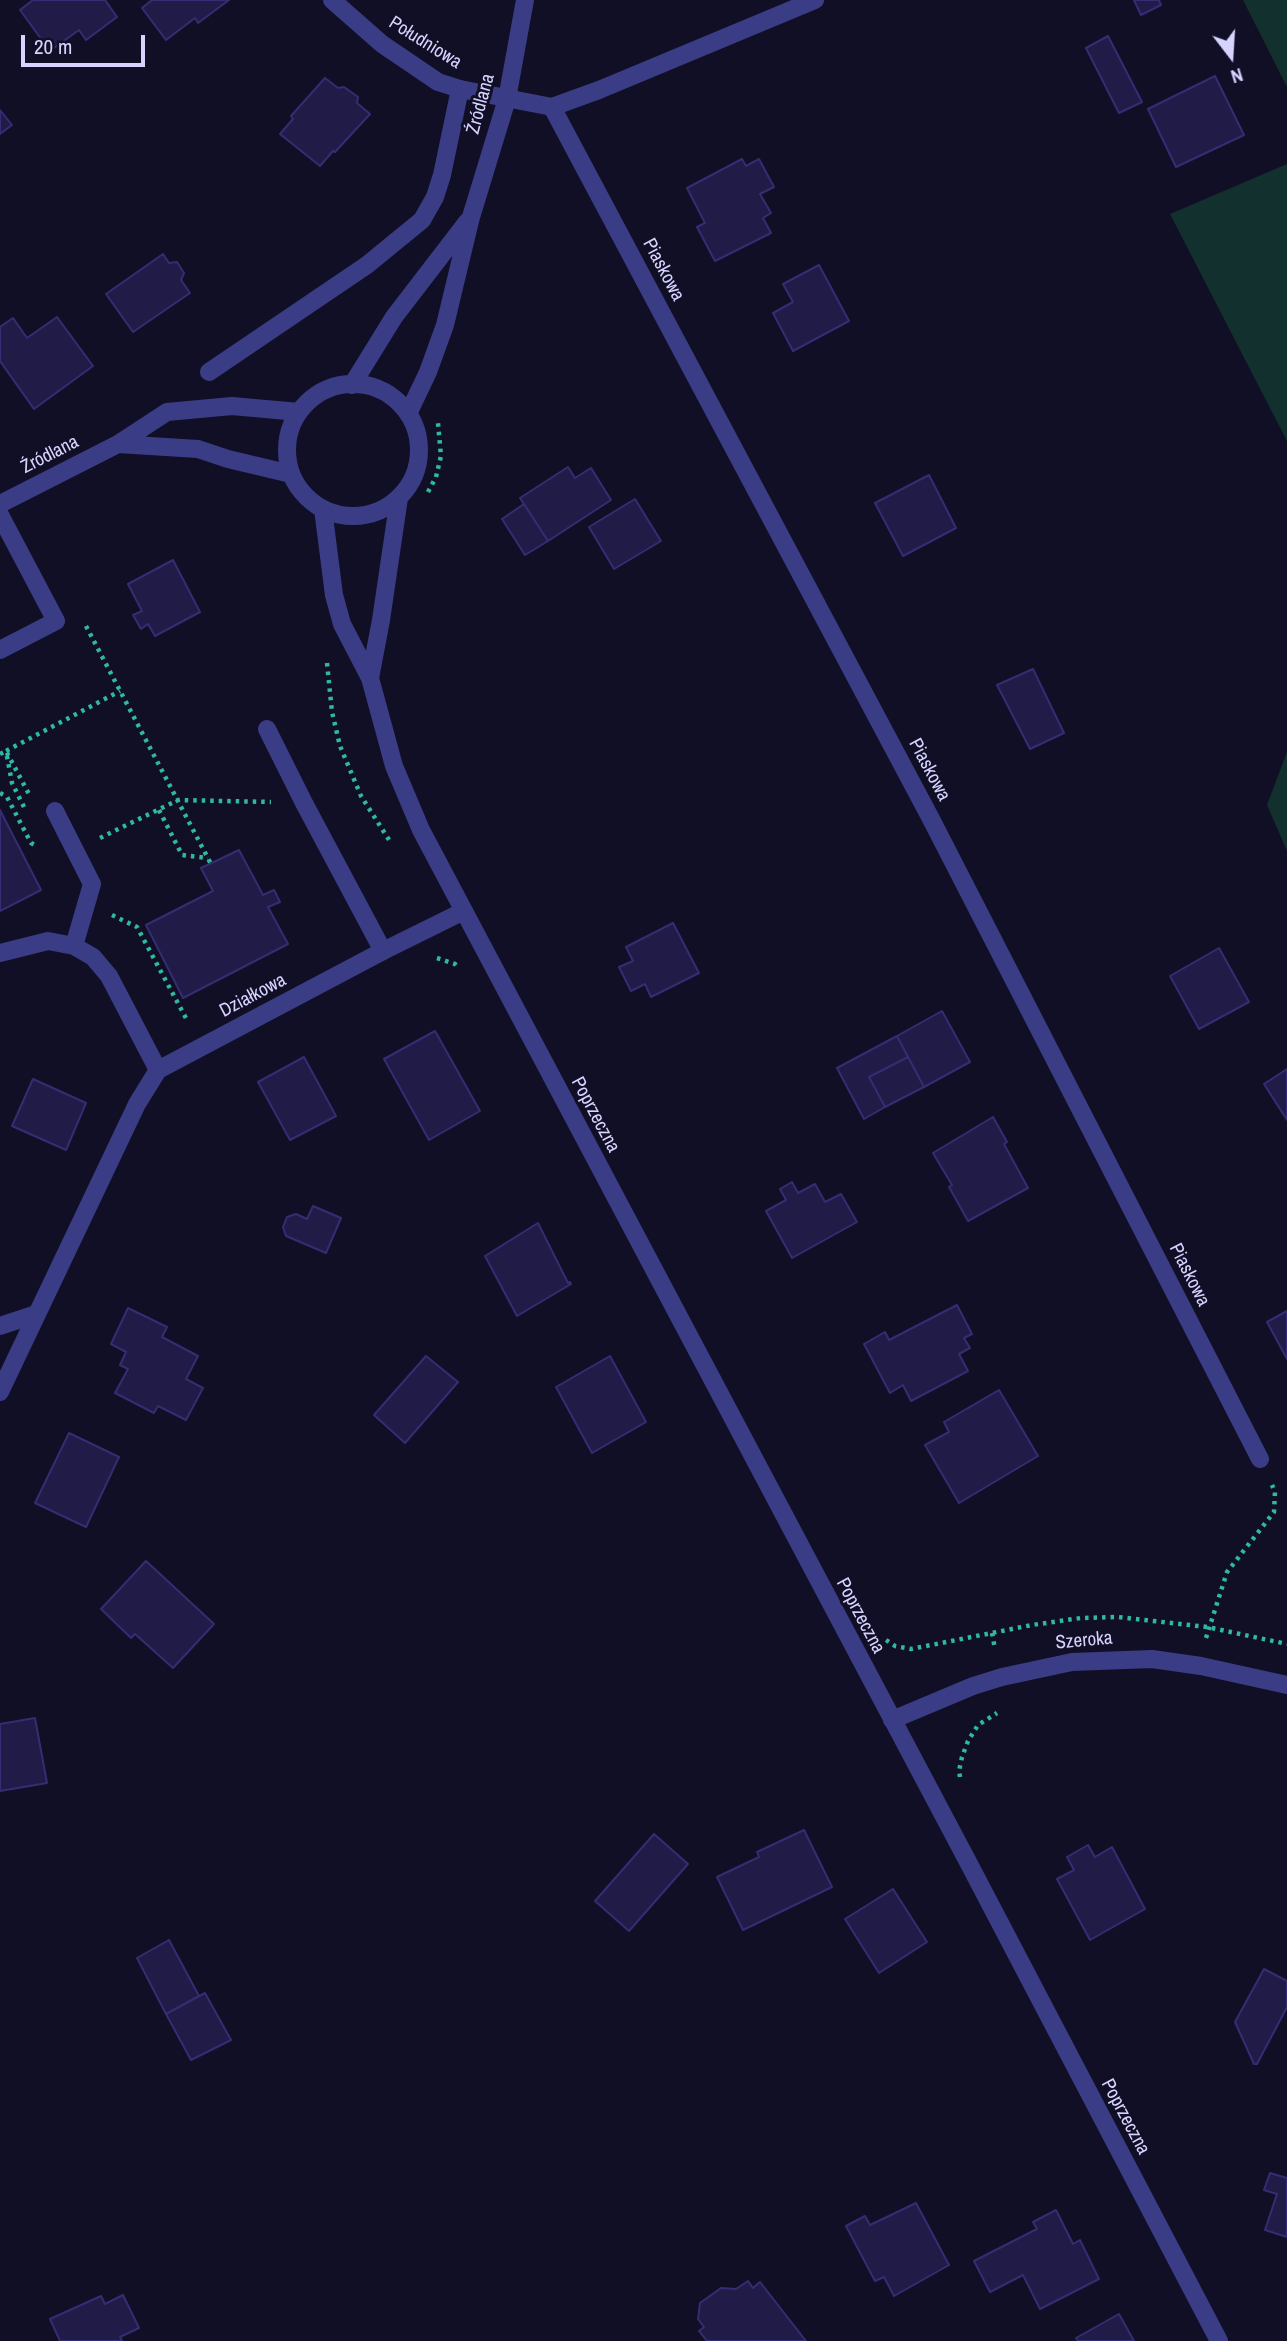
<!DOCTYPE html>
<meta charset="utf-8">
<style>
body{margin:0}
#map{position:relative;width:1287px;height:2341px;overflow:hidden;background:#110f26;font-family:"Archivo Narrow",sans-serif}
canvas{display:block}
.north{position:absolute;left:1196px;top:21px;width:70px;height:70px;-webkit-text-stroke:5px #110f26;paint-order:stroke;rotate:163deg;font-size:19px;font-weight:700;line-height:28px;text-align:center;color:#d6d4ff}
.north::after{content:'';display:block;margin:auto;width:24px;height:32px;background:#d6d4ff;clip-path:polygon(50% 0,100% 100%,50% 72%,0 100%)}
.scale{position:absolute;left:21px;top:35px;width:124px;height:32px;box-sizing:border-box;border:4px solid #d6d4ff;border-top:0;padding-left:9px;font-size:21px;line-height:24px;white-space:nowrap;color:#d6d4ff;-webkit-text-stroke:5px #110f26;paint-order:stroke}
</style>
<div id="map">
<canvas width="1287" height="2341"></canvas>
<div class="north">N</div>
<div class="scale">20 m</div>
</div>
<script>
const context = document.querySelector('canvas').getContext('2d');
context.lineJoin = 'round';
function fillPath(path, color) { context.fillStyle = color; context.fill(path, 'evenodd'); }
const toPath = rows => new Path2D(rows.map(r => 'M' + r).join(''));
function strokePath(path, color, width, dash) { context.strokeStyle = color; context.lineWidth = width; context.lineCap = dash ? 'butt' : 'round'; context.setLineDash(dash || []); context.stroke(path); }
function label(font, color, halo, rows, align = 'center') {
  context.font = font + ' "Archivo Narrow",sans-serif'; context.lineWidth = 6; context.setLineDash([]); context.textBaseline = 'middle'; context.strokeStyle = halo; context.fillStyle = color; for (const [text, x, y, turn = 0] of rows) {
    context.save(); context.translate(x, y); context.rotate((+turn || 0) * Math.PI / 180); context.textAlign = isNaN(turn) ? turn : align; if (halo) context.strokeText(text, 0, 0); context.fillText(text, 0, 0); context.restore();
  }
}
fillPath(toPath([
 [1243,0,1287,0,1287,87],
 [1287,164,1287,441,1170,214],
 [1287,752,1287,851,1267,805]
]), '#12302d');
const building = toPath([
 [33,0,105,0,117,17,86,40,79,30,50,51,20,10,33,0],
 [152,0,229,0,198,23,195,18,166,40,142,8,152,0],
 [1134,0,1159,0,1161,5,1141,15,1134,0],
 [1108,36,1142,102,1119,113,1086,48,1108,36],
 [1215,76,1244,135,1176,167,1148,109,1215,76],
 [325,78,338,88,344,87,358,97,357,103,370,114,335,152,333,151,320,166,280,134,293,119,291,116,325,78],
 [0,110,12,125,0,134,0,110],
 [742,159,746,166,759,159,774,187,760,194,771,213,763,218,771,233,715,261,697,227,705,223,687,188,742,159],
 [163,254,169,263,177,262,184,273,181,280,190,293,133,332,106,294,163,254],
 [819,265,849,321,793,351,773,313,793,302,783,284,819,265],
 [57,317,93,366,34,409,0,361,0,327,13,318,27,338,57,317],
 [568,467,575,478,591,468,611,500,548,541,520,498,568,467],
 [929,475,956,528,903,556,875,503,929,475],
 [635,499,661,541,614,569,589,527,635,499],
 [524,504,548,541,525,555,502,519,524,504],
 [173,560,200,612,155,636,148,624,141,629,133,615,142,611,128,584,173,560],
 [1033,669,1064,733,1030,749,997,685,1033,669],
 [0,810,41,890,0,911,0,810],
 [239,850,263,895,274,890,280,902,268,907,288,944,183,998,146,925,213,891,201,868,239,850],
 [673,923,699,973,651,997,645,984,631,991,619,967,633,961,626,947,673,923],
 [1219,948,1249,1002,1199,1029,1170,976,1219,948],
 [942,1011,970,1062,924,1087,897,1036,942,1011],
 [435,1031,480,1111,429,1140,384,1059,435,1031],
 [897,1036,908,1057,869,1077,885,1107,864,1119,837,1068,897,1036],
 [304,1057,336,1116,290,1140,258,1082,304,1057],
 [908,1057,924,1087,885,1107,869,1077,908,1057],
 [1287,1069,1287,1120,1264,1084,1287,1069],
 [33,1079,86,1103,66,1150,12,1126,33,1079],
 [993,1117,1007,1142,1004,1144,1028,1188,968,1221,949,1187,952,1185,933,1153,993,1117],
 [792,1182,798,1193,815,1184,825,1202,841,1194,857,1222,792,1258,766,1211,786,1200,780,1189,792,1182],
 [313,1206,341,1218,326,1253,286,1236,283,1227,287,1217,296,1214,307,1219,313,1206],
 [538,1223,568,1283,570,1282,571,1284,517,1316,485,1256,538,1223],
 [957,1305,972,1334,964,1338,970,1348,959,1354,968,1371,911,1401,903,1385,890,1393,864,1344,885,1332,889,1340,957,1305],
 [128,1308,167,1327,162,1337,198,1356,186,1379,203,1388,186,1420,158,1406,154,1413,115,1393,128,1369,120,1365,126,1352,111,1344,128,1308],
 [1287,1311,1287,1359,1267,1322,1287,1311],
 [426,1356,458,1382,405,1443,374,1415,426,1356],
 [610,1356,646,1422,592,1453,556,1387,610,1356],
 [999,1390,1038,1456,959,1503,925,1445,949,1432,944,1422,999,1390],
 [69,1433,119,1457,86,1527,35,1503,69,1433],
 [146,1561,214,1624,173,1668,135,1634,131,1638,101,1609,146,1561],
 [35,1718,47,1783,0,1791,0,1724,35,1718],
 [804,1830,832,1887,743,1930,717,1877,759,1857,757,1852,804,1830],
 [654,1834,688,1864,629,1931,595,1901,654,1834],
 [1088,1845,1095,1857,1112,1847,1145,1909,1090,1940,1057,1879,1074,1870,1067,1857,1088,1845],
 [893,1889,927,1942,879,1973,845,1919,893,1889],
 [169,1940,199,1996,166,2014,137,1958,169,1940],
 [1264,1969,1287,1981,1287,2007,1257,2064,1254,2064,1235,2022,1264,1969],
 [205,1993,231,2040,191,2060,166,2014,205,1993],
 [1270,2173,1287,2178,1287,2237,1265,2230,1277,2194,1264,2190,1270,2173],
 [916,2203,949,2265,894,2296,884,2277,875,2281,846,2226,865,2216,870,2225,916,2203],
 [1056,2210,1073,2244,1080,2240,1099,2279,1040,2309,1023,2275,990,2292,974,2261,1037,2229,1033,2222,1056,2210],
 [748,2281,753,2288,760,2282,806,2341,707,2341,699,2331,704,2327,698,2319,700,2303,721,2288,736,2289,748,2281],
 [123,2295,139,2328,120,2337,122,2341,60,2341,50,2319,101,2296,105,2304,123,2295],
 [1119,2314,1134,2341,1078,2341,1076,2338,1119,2314]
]);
fillPath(building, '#201b47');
strokePath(building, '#352d73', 2);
strokePath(toPath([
 [428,492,436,477,441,456,438,423],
 [86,626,211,864],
 [327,663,332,712,340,746,361,796,391,843],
 [0,754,6,751,30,796],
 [0,793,7,797,31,843,37,846],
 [24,807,12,783,6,751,120,691],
 [159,810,182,855,208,858],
 [100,838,178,800,271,802],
 [112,915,137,927,188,1022],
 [437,958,455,964,458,967],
 [992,1633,995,1649],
 [1206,1638,1227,1572,1274,1512,1275,1492,1272,1485],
 [886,1640,895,1646,911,1649,1032,1625,1081,1618,1118,1617,1207,1627,1287,1644],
 [960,1777,959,1771,962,1757,968,1741,978,1725,997,1713]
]), '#2fb9a5', 4.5, [3.5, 5]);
strokePath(toPath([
 [209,372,367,265,422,220,435,197,442,175,460,89],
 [0,515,56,621,0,650],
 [267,729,304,803,383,951],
 [55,811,92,884,74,946],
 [0,953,48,941,74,946,93,957,109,976,158,1070],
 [0,1326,36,1314]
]), '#3a3d85', 18);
strokePath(toPath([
 [332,0,382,44,438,82,460,89,552,107,930,817,1260,1459],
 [552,107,599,90,815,0],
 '287 450a66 66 0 1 1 132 0a66 66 0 1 1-132 0Z',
 [352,385,394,317,467,222],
 [408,414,428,372,445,325,471,217,507,99,525,0],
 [118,444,198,449,228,459,291,474],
 [0,504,118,444,167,412,232,406,299,412],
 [323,509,334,595,342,624,370,678,394,766,421,830,967,1860,1219,2341],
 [370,678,381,620,399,498],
 [0,1392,137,1104,158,1070,383,951,464,911],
 [892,1720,973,1686,1002,1677,1072,1662,1152,1659,1201,1666,1287,1685]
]), '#3a3d85', 18);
label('19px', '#d6d4ff', '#110f26', [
 ["Południowa",425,43,32],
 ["Źródlana",481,104,-75],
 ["Piaskowa",663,270,62],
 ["Źródlana",50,455,-27],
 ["Piaskowa",929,770,62],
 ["Działkowa",253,996,-28],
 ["Poprzeczna",595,1115,62],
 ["Piaskowa",1189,1275,63],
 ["Poprzeczna",860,1616,62],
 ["Szeroka",1084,1641,-5],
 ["Poprzeczna",1125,2117,62]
]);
</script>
